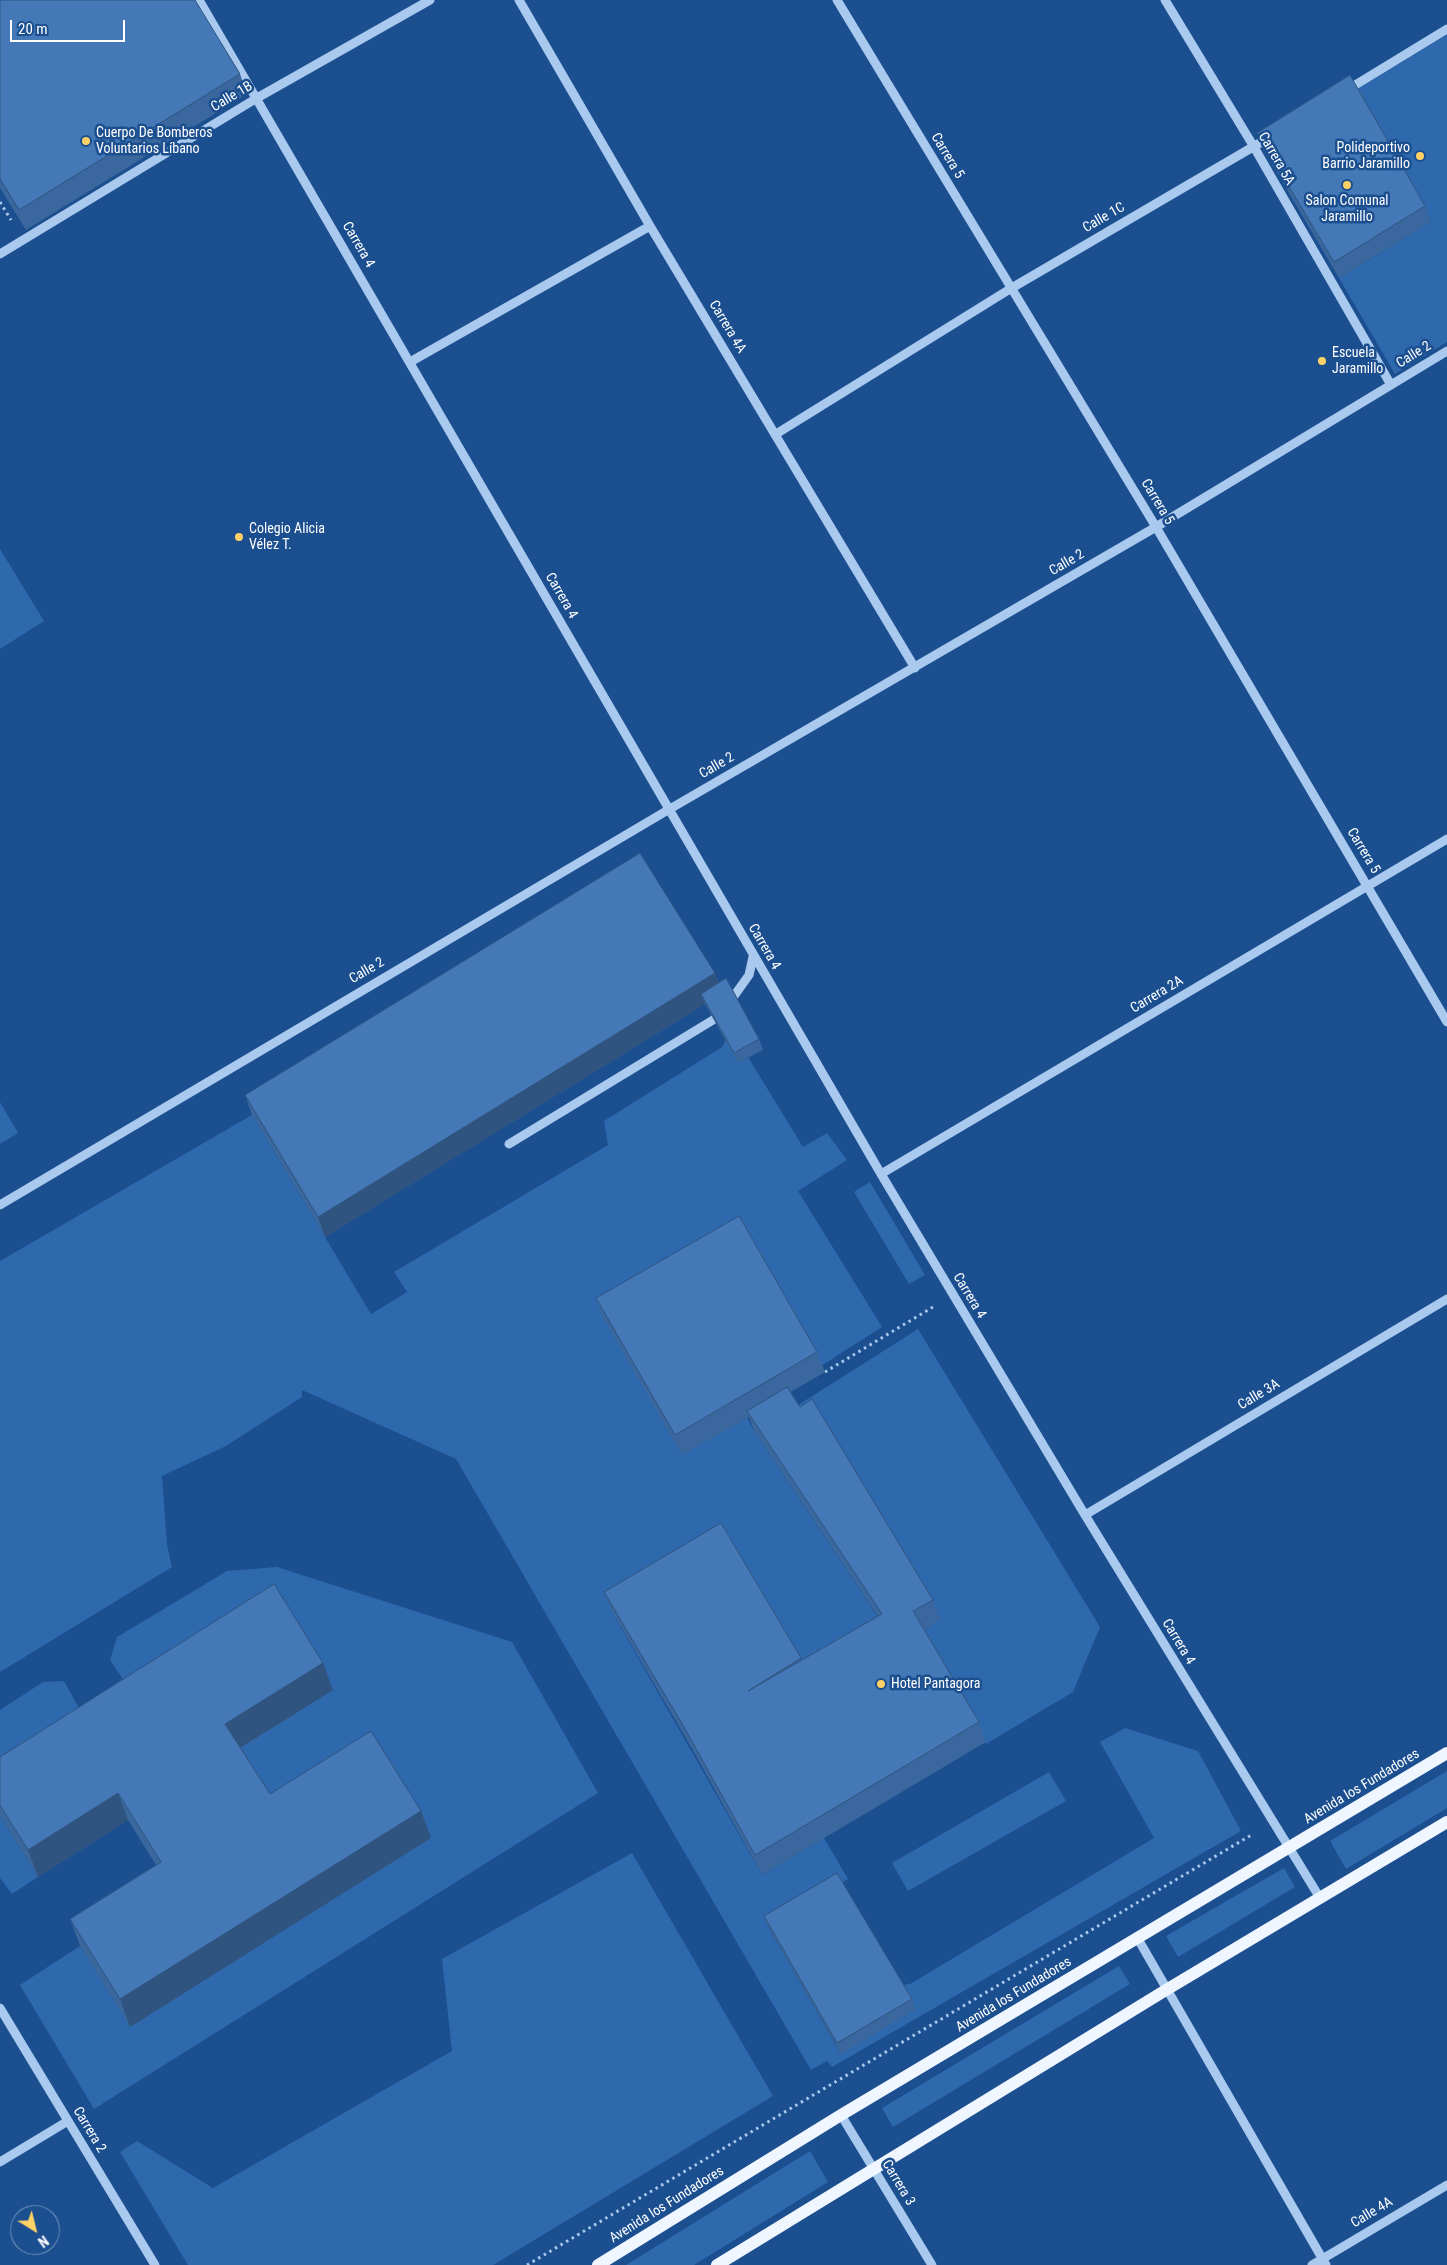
<!DOCTYPE html>
<meta charset="utf-8">
<style>
body{margin:0}
#map{position:relative;width:1447px;height:2265px;overflow:hidden;background:#1b4f8f;font-family:"Roboto Condensed",sans-serif}
canvas{display:block}
.north{position:absolute;left:10px;top:2205px;width:50px;height:50px;box-sizing:border-box;background:#1b4f8f;border:1px solid #7695bc;border-radius:50%;rotate:144deg;font-size:14px;font-weight:700;line-height:20px;text-align:center;color:#fff}
.north::after{content:'';display:block;margin:auto;width:18px;height:22px;background:#ffd166;clip-path:polygon(50% 0,100% 100%,50% 72%,0 100%)}
.scale{position:absolute;left:10px;top:20px;width:115px;height:22px;box-sizing:border-box;border:2px solid #fff;border-top:0;padding-left:6px;font-size:15px;line-height:18px;white-space:nowrap;color:#fff;-webkit-text-stroke:4px #1b4f8f;paint-order:stroke}
</style>
<div id="map">
<canvas width="1447" height="2265"></canvas>
<div class="north">N</div>
<div class="scale">20 m</div>
</div>
<script>
const context = document.querySelector('canvas').getContext('2d');
context.lineJoin = 'round';
function fillPath(path, color) { context.fillStyle = color; context.fill(path, 'evenodd'); }
const toPath = rows => new Path2D(rows.map(r => 'M' + r).join(''));
function strokePath(path, color, width, dash) { context.strokeStyle = color; context.lineWidth = width; context.lineCap = dash ? 'butt' : 'round'; context.setLineDash(dash || []); context.stroke(path); }
function label(font, color, halo, rows, align = 'center') {
  context.font = font + ' "Roboto Condensed",sans-serif'; context.lineWidth = 5; context.setLineDash([]); context.textBaseline = 'middle'; context.strokeStyle = halo; context.fillStyle = color; for (const [text, x, y, turn = 0] of rows) {
    context.save(); context.translate(x, y); context.rotate((+turn || 0) * Math.PI / 180); context.textAlign = isNaN(turn) ? turn : align; if (halo) context.strokeText(text, 0, 0); context.fillText(text, 0, 0); context.restore();
  }
}
fillPath(toPath([
 [1447,35,1447,342,1395,374,1339,278,1431,222,1355,90],
 [0,549,44,621,0,649],
 [725,1041,748,1057,803,1147,827,1133,847,1160,798,1191,882,1327,682,1455,747,1417,754,1431,889,1634,808,1679,612,1612,762,1875,824,1838,848,1879,768,1927,840,2053,902,1985,910,1984,1154,1838,1100,1742,1125,1728,1198,1751,1241,1831,832,2067,827,2061,811,2070,456,1459,302,1390,302,1397,226,1446,162,1476,167,1545,172,1567,0,1672,0,1261,252,1115,371,1314,407,1292,394,1272,608,1145,604,1121,722,1047],
 [0,1102,18,1133,0,1144],
 [870,1182,925,1275,909,1284,854,1192],
 [918,1329,1100,1627,1073,1692,986,1744,920,1632,940,1620,795,1407],
 [277,1567,512,1642,598,1793,94,2109,20,1985,80,1946,131,2026,280,1822,0,1791,0,1710,43,1682,64,1681,92,1732,139,1703,110,1660,117,1637,227,1571],
 [1447,1771,1447,1808,1346,1869,1330,1841],
 [1049,1772,1066,1801,908,1891,892,1863],
 [0,1816,38,1877,12,1894,0,1878],
 [632,1853,773,2096,493,2265,188,2265,120,2152,137,2141,213,2188,452,2051,442,1959],
 [1284,1868,1295,1887,1178,1957,1166,1936],
 [1119,1966,1130,1984,893,2127,882,2108],
 [810,2151,828,2182,694,2265,626,2265]
]), '#2e69ad');
strokePath(toPath([
 [0,202,11,220],
 [825,1372,933,1307],
 [527,2265,1253,1834]
]), '#a9c9ee', 3, [2.5, 4]);
strokePath(toPath([
 [199,0,881,1174,1085,1515,1320,1898],
 [519,0,650,226,915,668],
 [837,0,1156,527,1447,1022],
 [1165,0,1254,147,1391,385],
 [1347,90,1447,29],
 [0,254,257,98,430,0],
 [410,362,650,226],
 [776,434,1010,289,1270,137],
 [734,996,749,975,753,957],
 [509,1144,713,1020],
 [881,1174,1447,839],
 [0,1205,668,810,1156,527,1447,351],
 [1085,1515,1447,1299],
 [1138,1939,1326,2265],
 [0,2008,155,2265],
 [841,2115,932,2265],
 [0,2162,68,2121],
 [1312,2265,1447,2185]
]), '#a9c9ee', 9);
strokePath(toPath([
 [598,2265,841,2115,1447,1753],
 [717,2265,1166,1990,1447,1822]
]), '#f0f6ff', 12);
fillPath(toPath([
 [0,0,240,74,247,94,26,230,0,188],
 [1257,133,1425,206,1431,222,1339,278,1263,149],
 [715,973,719,983,759,1039,763,1050,738,1063,705,1004,325,1237,252,1115,245,1095],
 [596,1298,817,1352,825,1372,791,1392,800,1407,933,1600,940,1620,924,1630,979,1722,986,1742,762,1875,691,1747,612,1612,604,1592,801,1658,801,1660,878,1617,754,1431,749,1417,682,1455,603,1318],
 [333,1690,241,1748,270,1794,431,1838,130,2027,80,1946,70,1919,156,1865,128,1820,38,1877,0,1816,0,1757],
 [764,1916,912,1999,916,2009,841,2054,768,1927]
]), '#3a679d');
fillPath(toPath([
 [715,973,722,993,701,994,705,1004,325,1237,318,1217],
 [323,1663,333,1690,235,1751,225,1724],
 [118,1793,128,1820,38,1877,28,1850],
 [421,1811,431,1838,130,2027,120,1999]
]), '#305480');
const building = toPath([
 [0,0,195,0,240,74,19,210,0,179,0,0],
 [1350,75,1425,206,1334,262,1257,133,1350,75],
 [640,853,715,973,318,1217,245,1095,640,853],
 [726,978,759,1039,734,1053,701,994,726,978],
 [739,1216,817,1352,675,1435,596,1298,739,1216],
 [787,1387,800,1407,812,1399,933,1600,913,1611,979,1722,755,1855,684,1727,604,1592,721,1523,801,1658,748,1691,882,1614,747,1411,787,1387],
 [274,1584,323,1663,225,1724,270,1794,371,1731,421,1811,120,1999,70,1919,161,1862,118,1793,28,1850,0,1805,0,1757,274,1584],
 [837,1873,912,1999,837,2043,764,1916,837,1873]
]);
fillPath(building, '#4478b7');
strokePath(building, '#305480', 1);
for (const [x, y, r, color] of [
 [86,141,5,"#ffd166"],
 [1420,156,5,"#ffd166"],
 [1347,185,5,"#ffd166"],
 [1322,361,5,"#ffd166"],
 [239,537,5,"#ffd166"],
 [881,1684,5,"#ffd166"]
]) { const dot = new Path2D(); dot.arc(x, y, r, 0, 2 * Math.PI); context.fillStyle = color; context.fill(dot); strokePath(dot, '#1b4f8f', 2); }
label('14px', '#fff', '#1b4f8f', [
 ["Calle 1B",232,97,-31],
 ["Carrera 5",947,156,59],
 ["Carrera 5A",1276,159,60],
 ["Calle 1C",1104,218,-30],
 ["Carrera 4",358,245,60],
 ["Carrera 4A",727,327,59],
 ["Calle 2",1414,355,-32],
 ["Carrera 5",1157,502,59],
 ["Calle 2",1067,563,-30],
 ["Carrera 4",561,596,60],
 ["Calle 2",717,766,-30],
 ["Carrera 5",1363,851,59],
 ["Carrera 4",764,947,60],
 ["Calle 2",367,971,-30],
 ["Carrera 2A",1157,995,-31],
 ["Carrera 4",969,1296,59],
 ["Calle 3A",1259,1395,-31],
 ["Carrera 4",1178,1642,59],
 ["Avenida los Fundadores",1362,1787,-31],
 ["Avenida los Fundadores",1014,1995,-31],
 ["Carrera 2",89,2130,59],
 ["Carrera 3",898,2183,59],
 ["Avenida los Fundadores",667,2205,-32],
 ["Calle 4A",1372,2213,-31]
]);
label('14px', '#fff', '#1b4f8f', [
 ["Cuerpo De Bomberos",96,133],
 ["Voluntarios Líbano",96,149],
 ["Polideportivo",1410,148,"right"],
 ["Barrio Jaramillo",1410,164,"right"],
 ["Salon Comunal",1347,201,"center"],
 ["Jaramillo",1347,217,"center"],
 ["Escuela",1332,353],
 ["Jaramillo",1332,369],
 ["Colegio Alicia",249,529],
 ["Vélez T.",249,545],
 ["Hotel Pantagora",891,1684]
], 'left');
</script>
